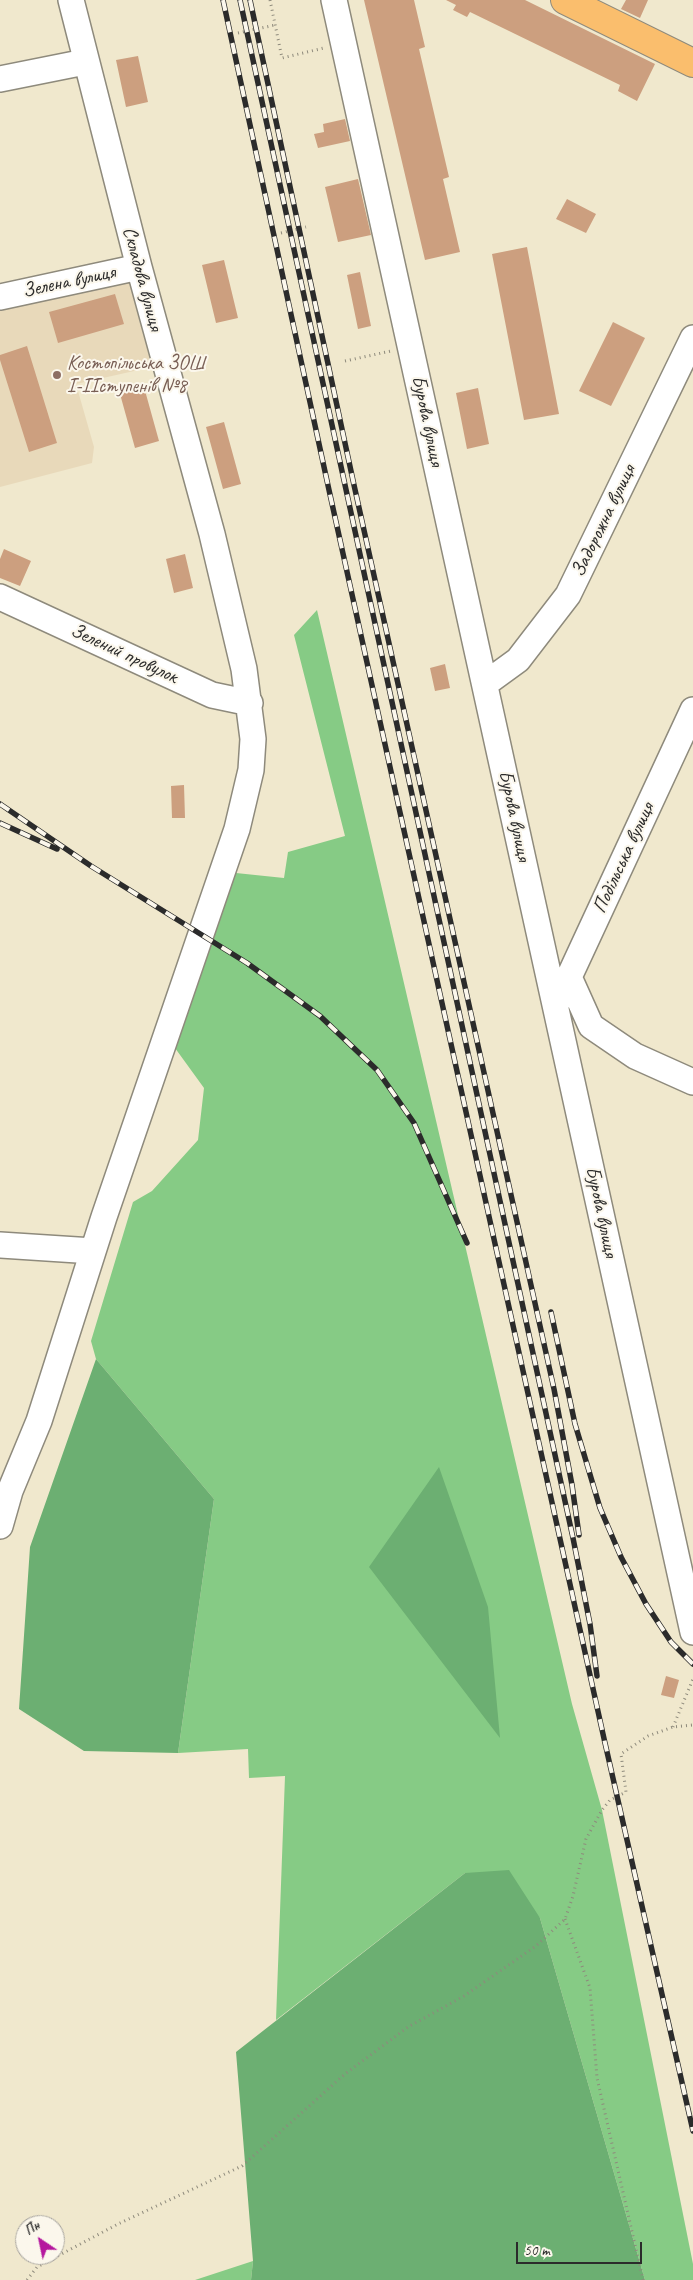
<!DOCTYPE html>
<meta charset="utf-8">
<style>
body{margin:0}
#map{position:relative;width:693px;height:2280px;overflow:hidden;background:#f0e8cd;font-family:Caveat,sans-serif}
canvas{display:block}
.north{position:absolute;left:15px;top:2215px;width:50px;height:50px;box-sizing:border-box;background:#fbf7ec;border:1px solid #a8a59f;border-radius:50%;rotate:326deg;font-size:14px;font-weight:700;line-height:20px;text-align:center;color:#2b2b2b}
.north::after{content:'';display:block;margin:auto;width:18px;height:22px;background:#b5179e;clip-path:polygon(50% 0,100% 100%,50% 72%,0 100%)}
.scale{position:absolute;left:516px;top:2242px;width:126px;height:22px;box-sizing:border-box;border:2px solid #2b2b2b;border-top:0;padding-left:6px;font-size:15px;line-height:18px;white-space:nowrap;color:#2b2b2b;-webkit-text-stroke:4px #fbf7ec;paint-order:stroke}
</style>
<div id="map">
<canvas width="693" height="2280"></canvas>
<div class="north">Пн</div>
<div class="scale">50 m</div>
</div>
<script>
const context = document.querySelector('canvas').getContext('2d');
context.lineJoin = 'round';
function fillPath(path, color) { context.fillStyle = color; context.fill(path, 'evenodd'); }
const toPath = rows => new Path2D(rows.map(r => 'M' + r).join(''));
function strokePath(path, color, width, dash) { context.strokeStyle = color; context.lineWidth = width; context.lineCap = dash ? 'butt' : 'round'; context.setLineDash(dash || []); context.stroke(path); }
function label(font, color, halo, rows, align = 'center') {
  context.font = font + ' Caveat,sans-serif'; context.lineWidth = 4; context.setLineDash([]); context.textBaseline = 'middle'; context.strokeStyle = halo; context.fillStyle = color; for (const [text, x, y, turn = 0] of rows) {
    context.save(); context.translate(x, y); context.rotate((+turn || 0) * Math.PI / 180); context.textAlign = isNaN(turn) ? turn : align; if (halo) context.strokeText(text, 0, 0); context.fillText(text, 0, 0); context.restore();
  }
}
fillPath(toPath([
 [127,275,152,367,76,384,94,447,92,463,0,487,0,304]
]), '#e8d9ba');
fillPath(toPath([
 [317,610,572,1704,602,1810,693,2264,693,2280,645,2280,540,1918,465,1873,276,2020,285,1776,249,1778,248,1749,178,1753,214,1499,96,1359,91,1341,133,1202,152,1191,198,1140,204,1088,175,1048,210,933,236,873,284,878,288,852,345,836,294,635],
 [253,2261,251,2280,195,2280]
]), '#86cb85');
fillPath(toPath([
 [96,1359,214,1499,178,1753,84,1751,19,1709,30,1547],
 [439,1467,488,1607,500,1738,369,1567],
 [509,1870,540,1918,645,2280,251,2280,253,2261,236,2052,465,1873]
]), '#6caf72');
fillPath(toPath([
 [364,0,414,0,425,47,419,49,449,177,443,179,460,252,425,260],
 [446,0,525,0,655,64,637,101,618,91,620,85,470,12,467,17,453,10,456,5],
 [626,0,648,0,640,18,621,9],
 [138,56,148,102,126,107,116,60],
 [345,119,350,141,318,148,314,134,324,132,323,124],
 [358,179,371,235,338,242,325,187],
 [567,199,596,214,586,233,556,219],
 [527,247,559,414,524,420,492,254],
 [224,260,238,318,216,323,202,265],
 [360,272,371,326,358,329,347,275],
 [115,294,124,324,58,343,49,312],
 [613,322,645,338,611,406,579,391],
 [27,346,57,443,29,452,0,360,0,355],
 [144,387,159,441,135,448,120,394],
 [478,388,489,444,467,449,456,393],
 [224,422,241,484,223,489,206,427],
 [4,549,31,561,20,586,0,578,0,559],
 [185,554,193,588,174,593,166,559],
 [445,664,450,688,435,691,430,668],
 [184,785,185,818,172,818,171,786],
 [666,1676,679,1680,674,1698,661,1695]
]), '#cc9f7f');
const minor = toPath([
 [334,0,693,1632],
 [0,79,85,62],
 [0,297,139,267],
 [0,597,212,695,250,703],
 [485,684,518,660,568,595,693,338],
 [569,977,591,1026,635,1056,693,1082],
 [556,1005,693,710],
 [0,1245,93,1251],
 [0,1526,10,1491,39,1421,104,1217,237,829,251,770,253,739,244,669,212,534,139,267,71,0]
]);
const major = toPath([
 [565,0,693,63]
]);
strokePath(minor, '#8e8a7c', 28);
strokePath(major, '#8e8a7c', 30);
strokePath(toPath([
 [270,0,282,58,324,48],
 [238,33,275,25],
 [281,233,306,227],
 [345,361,391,351],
 [673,1727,693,1679],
 [565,1919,590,1988,597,2078,643,2280],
 [27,2280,37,2267,118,2224,242,2166,345,2074,408,2027,464,1996,536,1946,565,1919,573,1896,586,1839,602,1810,610,1800,626,1792,621,1754,648,1736,673,1727,693,1725]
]), '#8e8a7c', 3, [1, 4]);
strokePath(minor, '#fff', 25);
strokePath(major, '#fabe6d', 28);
const rail = toPath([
 [223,0,329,490,605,1743,693,2131],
 [240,0,573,1538,590,1624,597,1676],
 [250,0,354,485,554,1389,572,1485,579,1535],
 [0,804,91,866,247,963,320,1016,377,1070,414,1123,467,1243],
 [0,823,57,849],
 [551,1312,575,1424,600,1508,621,1557,646,1604,671,1642,693,1664]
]);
strokePath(rail, '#2b2b2b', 5.5);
strokePath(rail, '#fbf7ec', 4, [11]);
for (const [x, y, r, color] of [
 [57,375,5,"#8d6e63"]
]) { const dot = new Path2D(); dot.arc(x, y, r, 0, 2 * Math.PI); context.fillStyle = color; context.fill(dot); strokePath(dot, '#fbf7ec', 2); }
label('20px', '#2b2b2b', '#fbf7ec', [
 ["Складова вулиця",142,279,75],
 ["Зелена вулиця",69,282,-12],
 ["Бурова вулиця",427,421,78],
 ["Задорожна вулиця",604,521,-64],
 ["Зелений провулок",124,654,25],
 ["Бурова вулиця",514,816,78],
 ["Подільська вулиця",624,858,-65],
 ["Бурова вулиця",601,1212,78]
]);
label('20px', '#785e54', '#fbf7ec', [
 ["Костопільська ЗОШ",67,364],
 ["І-ІІступенів №8",67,387]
], 'left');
</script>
